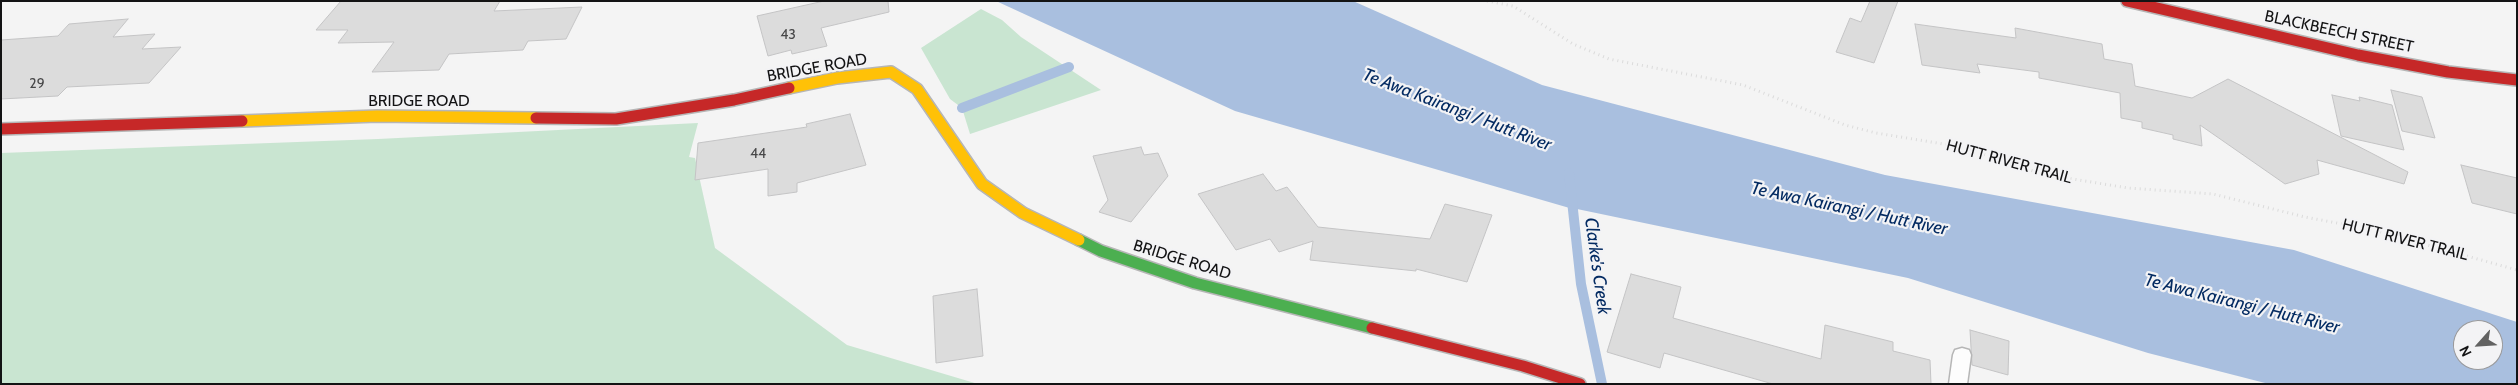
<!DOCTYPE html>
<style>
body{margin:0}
#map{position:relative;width:2518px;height:385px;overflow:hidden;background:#f4f4f4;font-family:Cabin,sans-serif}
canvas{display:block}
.frame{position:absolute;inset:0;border:2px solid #131314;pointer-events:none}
.north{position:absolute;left:2453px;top:320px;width:50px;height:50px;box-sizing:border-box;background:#f3f3f5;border:1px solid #99999b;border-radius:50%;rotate:244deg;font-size:14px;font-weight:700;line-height:20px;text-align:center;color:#131314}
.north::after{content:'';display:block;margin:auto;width:18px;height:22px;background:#626262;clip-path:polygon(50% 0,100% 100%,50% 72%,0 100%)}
</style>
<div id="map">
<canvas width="2518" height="385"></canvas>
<div class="frame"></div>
<div class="north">N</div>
</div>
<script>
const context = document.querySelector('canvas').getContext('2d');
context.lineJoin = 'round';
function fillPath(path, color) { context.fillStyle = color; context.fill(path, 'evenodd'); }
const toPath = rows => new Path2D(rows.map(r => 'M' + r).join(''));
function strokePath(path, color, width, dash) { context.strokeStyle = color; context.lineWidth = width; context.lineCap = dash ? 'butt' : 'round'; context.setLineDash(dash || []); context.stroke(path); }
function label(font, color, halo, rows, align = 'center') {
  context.font = font + ' Cabin,sans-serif'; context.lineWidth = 4.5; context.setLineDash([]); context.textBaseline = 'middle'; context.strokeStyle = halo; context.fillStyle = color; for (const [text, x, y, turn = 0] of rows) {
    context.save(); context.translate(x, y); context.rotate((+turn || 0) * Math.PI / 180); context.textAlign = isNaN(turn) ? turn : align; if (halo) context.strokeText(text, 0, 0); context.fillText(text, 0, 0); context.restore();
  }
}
fillPath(toPath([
 [981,9,1002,20,1021,37,1101,90,970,134,962,108,950,99,921,48],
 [698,123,689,157,695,158,715,248,847,345,978,384,1,384,1,153,378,139]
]), '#c9e5d1');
fillPath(toPath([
 [996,1,1353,1,1542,85,1885,175,2294,250,2517,322,2517,384,2269,384,2148,353,1908,278,1577,209,1565,170,1573,209,1235,111],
 [2463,330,2493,330,2493,360,2463,360]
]), '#a9bfdf');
strokePath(toPath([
 [962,108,1069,67],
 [1569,173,1581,284,1602,384]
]), '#a9bfdf', 10);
const building = toPath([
 [341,1,500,1,494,11,582,7,566,39,528,41,523,50,449,54,439,70,372,72,394,42,338,43,348,30,316,30,341,1],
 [824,1,888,1,889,12,821,28,827,46,792,54,791,50,768,56,757,16,824,1],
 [1870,1,1898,1,1874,63,1836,52,1850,18,1861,22,1870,1],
 [128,19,113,37,155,34,142,49,181,47,149,83,67,87,58,96,1,99,1,40,58,36,69,24,128,19],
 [1915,24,2016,38,2015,28,2102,44,2104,59,2132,64,2135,86,2192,98,2228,79,2408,172,2404,184,2317,160,2319,174,2285,184,2200,125,2202,146,2173,139,2173,135,2142,128,2142,122,2121,118,2120,93,2039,78,2039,72,1977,64,1980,73,1922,65,1915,24],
 [2391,90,2422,97,2435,138,2402,131,2391,90],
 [2332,95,2360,101,2359,97,2392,105,2404,150,2341,136,2332,95],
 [850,114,866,165,797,183,797,192,768,196,768,169,695,180,698,143,807,127,806,124,850,114],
 [1141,147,1144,155,1158,153,1168,176,1131,222,1099,212,1108,200,1093,156,1141,147],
 [2461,165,2517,178,2517,214,2472,203,2461,165],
 [1263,174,1276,191,1287,187,1318,227,1430,239,1445,204,1492,215,1467,282,1416,269,1416,271,1310,260,1313,241,1279,252,1270,239,1236,250,1198,194,1263,174],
 [1631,274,1681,287,1673,318,1821,359,1825,325,1893,342,1893,351,1930,360,1931,384,1773,384,1664,353,1660,368,1607,352,1631,274],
 [977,289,983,356,936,363,933,296,977,289],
 [1970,330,2009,341,2008,375,1972,365,1970,330]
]);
fillPath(building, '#dcdcdc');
strokePath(building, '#c4c4c5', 1);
const lane = toPath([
 [1962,348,1969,350,1971,355,1967,384,1949,384,1953,355,1955,350,1962,348]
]);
const fast = toPath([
 [1079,240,1101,251,1195,283,1372,328]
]);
const slow = toPath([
 [789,88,837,78,891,72,917,89,982,184,1023,213,1079,240],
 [242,121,377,116,536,118]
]);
const jam = toPath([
 [2127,1,2358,55,2448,72,2517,80],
 [536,118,616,119,734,100,789,88],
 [1,129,242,121],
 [1372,328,1523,366,1580,384]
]);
strokePath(lane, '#b6b6b6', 3);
strokePath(fast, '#b6b6b6', 14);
strokePath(slow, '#b6b6b6', 14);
strokePath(jam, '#b6b6b6', 14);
strokePath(toPath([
 [1487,1,1513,6,1573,44,1609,59,1743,85,1845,125,1876,133,1962,147,2042,174,2128,188,2213,194,2305,217,2374,230,2517,270]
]), '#dbdbdb', 3, [1, 4]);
fillPath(lane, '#fdfdfd');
strokePath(fast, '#4caf50', 11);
strokePath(slow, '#ffc107', 11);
strokePath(jam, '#c62828', 11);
label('14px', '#474748', null, [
 ["43",788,35],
 ["29",37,84],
 ["44",758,154]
]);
label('16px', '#131314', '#f3f3f5', [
 ["BLACKBEECH STREET",2339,32,12],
 ["BRIDGE ROAD",817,68,-10],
 ["BRIDGE ROAD",419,101],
 ["HUTT RIVER TRAIL",2009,162,15],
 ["HUTT RIVER TRAIL",2405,240,14],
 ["BRIDGE ROAD",1182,260,17]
]);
label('italic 18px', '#042b62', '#f3f3f5', [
 ["Te Awa Kairangi / Hutt River",1457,110,21],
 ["Te Awa Kairangi / Hutt River",1849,209,12],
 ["Clarke's Creek",1597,266,82],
 ["Te Awa Kairangi / Hutt River",2242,304,14]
]);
</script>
